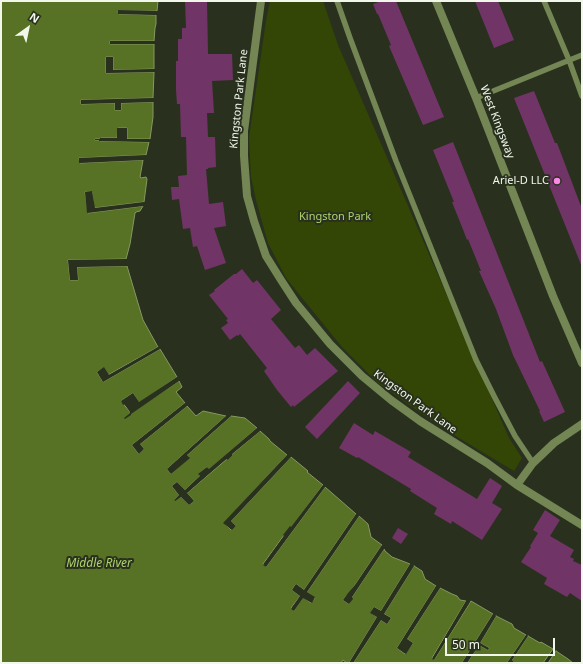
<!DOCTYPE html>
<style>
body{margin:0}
#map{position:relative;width:583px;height:664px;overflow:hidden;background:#29311e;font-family:"Noto Sans",sans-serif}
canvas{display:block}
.frame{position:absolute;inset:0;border:2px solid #f1f7ea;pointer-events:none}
.north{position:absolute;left:8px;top:8px;width:40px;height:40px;-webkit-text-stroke:3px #29311e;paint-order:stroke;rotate:33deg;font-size:11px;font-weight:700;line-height:16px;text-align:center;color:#f1f7ea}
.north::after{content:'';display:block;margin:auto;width:14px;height:18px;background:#f1f7ea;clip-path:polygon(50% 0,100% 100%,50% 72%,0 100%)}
.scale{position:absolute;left:445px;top:638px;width:110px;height:18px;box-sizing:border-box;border:2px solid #f1f7ea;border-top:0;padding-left:5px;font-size:12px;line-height:14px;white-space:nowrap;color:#f1f7ea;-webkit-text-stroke:3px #29311e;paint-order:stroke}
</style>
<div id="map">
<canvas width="583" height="664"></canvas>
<div class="frame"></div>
<div class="north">N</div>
<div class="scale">50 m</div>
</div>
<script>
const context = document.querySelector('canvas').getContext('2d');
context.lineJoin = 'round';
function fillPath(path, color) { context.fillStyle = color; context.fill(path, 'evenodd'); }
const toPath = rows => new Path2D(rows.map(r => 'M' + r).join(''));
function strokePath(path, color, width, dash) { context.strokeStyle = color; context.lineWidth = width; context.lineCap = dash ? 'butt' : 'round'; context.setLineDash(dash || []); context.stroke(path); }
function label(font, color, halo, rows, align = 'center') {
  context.font = font + ' "Noto Sans",sans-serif'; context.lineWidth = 4; context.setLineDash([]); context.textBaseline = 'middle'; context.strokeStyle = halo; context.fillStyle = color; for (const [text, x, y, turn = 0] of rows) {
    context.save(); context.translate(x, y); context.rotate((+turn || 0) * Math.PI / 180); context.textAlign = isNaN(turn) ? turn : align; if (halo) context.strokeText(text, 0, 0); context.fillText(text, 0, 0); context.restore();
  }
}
fillPath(toPath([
 [270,1,323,1,338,45,509,438,522,458,514,471,439,426,377,382,342,347,286,278,268,243,256,200,251,177,249,138,266,21]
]), '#334605');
const water = toPath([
 [1,1,158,1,157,11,118,11,119,14,156,15,156,24,155,28,154,41,110,41,110,44,154,44,154,69,113,70,113,57,106,57,106,73,154,72,153,98,81,100,81,104,115,103,115,110,121,110,121,103,153,102,153,117,150,139,127,139,127,128,118,128,117,138,101,138,100,139,95,139,95,140,100,140,100,141,149,142,146,155,79,158,80,163,143,160,140,177,141,178,146,177,147,179,144,202,94,208,92,192,85,192,88,213,143,206,140,211,136,212,135,213,130,244,126,259,68,260,70,280,78,280,77,267,127,266,143,320,158,347,108,375,104,368,97,372,103,382,160,349,177,377,139,403,133,393,121,401,130,412,129,414,179,381,182,387,176,392,185,403,132,445,139,454,144,449,140,444,187,406,196,416,203,411,226,416,167,469,171,474,189,457,187,455,231,416,245,418,257,428,209,470,207,467,199,474,200,476,185,490,177,482,172,486,179,495,174,500,181,497,189,505,194,501,187,493,227,459,228,460,232,456,231,455,260,431,269,439,270,441,287,455,224,523,231,530,236,526,231,521,291,457,308,471,307,472,323,485,291,528,290,527,263,564,266,567,325,487,356,514,304,590,296,584,292,590,300,596,291,608,294,611,303,597,311,603,315,598,307,592,359,516,368,524,371,537,382,545,355,585,343,600,349,604,352,597,384,549,385,551,392,557,410,564,381,611,374,607,371,613,377,617,349,663,347,663,343,660,341,663,1,663,1,1],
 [414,566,422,571,425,579,436,586,397,648,405,654,413,643,407,639,440,588,452,594,457,596,460,600,466,601,432,658,434,660,471,601,493,614,462,663,353,663,381,620,387,624,391,618,384,614,414,566],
 [496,616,512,624,514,628,526,635,507,663,467,663,479,645,488,650,489,648,480,643,496,616],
 [528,636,540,643,541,642,553,649,543,663,515,663,512,660,528,636],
 [556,651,568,659,573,663,548,663,556,651]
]);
fillPath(water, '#577125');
strokePath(water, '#859960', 1);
fillPath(toPath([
 [118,10,157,11,156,15,118,14],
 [110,41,154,41,154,44,110,44],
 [106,57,113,57,113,70,154,69,154,72,106,73],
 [153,98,153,102,121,103,121,110,115,110,115,103,81,104,81,100],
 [117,128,127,128,127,139,150,139,149,142,99,141,99,140,95,140,95,139,100,139,100,138,117,138],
 [146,155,145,157,81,160,144,158,143,160,79,163,79,158],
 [92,191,95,208,144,202,144,204,94,210,93,209,91,194,87,194,89,211,144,204,143,206,87,213,85,192],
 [126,259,126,261,70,262,72,278,76,278,75,267,76,265,127,264,127,266,77,267,78,280,70,280,68,260],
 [158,347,160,349,103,382,97,372,104,367,109,375],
 [177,377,177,379,140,404,138,404,133,396,124,402,126,403,131,411,177,379,179,381,131,414,131,415,125,419,124,418,129,414,130,412,125,404,123,405,121,401,133,393,139,402],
 [185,403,186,404,135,446,139,451,141,449,138,445,139,443,186,404,187,406,140,444,144,449,139,454,132,445],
 [226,416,231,416,187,455,190,458,171,474,167,469],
 [257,428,260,431,232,454,232,456,228,460,226,459,187,493,194,501,189,505,181,497,175,501,174,500,179,495,172,486,177,482,185,490,200,476,198,474,207,467,209,469],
 [287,455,289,456,226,523,231,528,233,526,229,522,229,520,289,456,291,457,231,521,236,526,232,530,223,523],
 [323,485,325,487,266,567,263,565,284,536,283,535,290,526,291,527],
 [356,514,359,516,307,592,315,597,312,603,303,598,294,611,291,609,300,596,292,590,296,584,304,590],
 [382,545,384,549,352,597,353,599,349,604,343,600,348,593,355,585],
 [410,564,414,566,384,614,391,618,387,624,381,620,353,663,351,663,352,662,349,663,377,617,370,613,374,607,381,611],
 [436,586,440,588,407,639,413,643,406,654,397,648],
 [466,601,468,602,467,603,468,602,470,602,434,660,432,659],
 [493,614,496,616,480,643,489,648,488,650,479,645,467,663,465,663,485,631,464,663,462,663],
 [526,635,528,636,512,660,515,663,513,663,511,661,509,663,507,663]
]), '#29311e');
fillPath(toPath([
 [185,1,207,1,208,54,232,54,233,80,212,81,214,113,207,113,208,137,215,137,216,167,208,168,208,169,206,169,209,204,223,202,226,226,214,228,226,263,205,270,197,246,193,247,190,228,183,229,179,199,172,200,171,187,179,187,178,176,187,175,186,137,181,137,180,104,177,104,176,90,176,61,178,61,178,39,182,39,182,28,186,28],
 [381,1,396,1,444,117,423,125,389,46,391,45,378,14,377,14,373,4],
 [475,1,498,1,514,40,494,48],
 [534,91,555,143,557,143,582,209,582,267,514,98],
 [453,142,540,362,542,361,565,412,544,422,539,411,540,411,513,355,496,309,479,271,481,271,468,239,467,240,464,232,452,202,454,202,433,150],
 [242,269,253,283,257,280,281,310,271,319,295,348,299,345,307,355,315,348,338,371,294,407,293,405,291,407,277,390,264,371,267,368,240,334,238,336,237,335,230,340,221,328,228,323,226,320,228,319,209,295,215,291,214,290,234,274,236,274],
 [348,381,360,393,317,439,305,427],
 [354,423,373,435,375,431,411,452,408,457,477,499,490,478,502,486,492,503,502,509,482,540,452,521,451,524,434,514,437,508,410,491,411,489,358,457,357,458,339,448],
 [545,510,560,520,550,536,574,550,570,557,574,559,573,561,582,565,582,601,570,593,567,597,544,584,547,578,521,562,531,547,530,546,538,533,533,530],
 [398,528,408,534,401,544,392,538]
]), '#703566');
strokePath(toPath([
 [337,1,350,38,396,161,476,360,494,396,515,436,533,463],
 [544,1,569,60,582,96],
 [476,98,582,55]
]), '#738654', 5.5);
strokePath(toPath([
 [261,1,244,131,244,156,247,196,254,221,266,256,281,280,296,303,330,344,362,376,391,400,420,421,487,463,517,485,582,525],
 [436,1,476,98,553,296,582,363],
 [517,485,533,463,554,443,582,424]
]), '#738654', 8);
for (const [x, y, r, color] of [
 [557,181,4,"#fb87e6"]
]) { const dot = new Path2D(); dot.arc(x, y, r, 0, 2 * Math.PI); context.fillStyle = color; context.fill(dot); strokePath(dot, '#29311e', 1.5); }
label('11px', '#f1f7ea', '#29311e', [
 ["Kingston Park Lane",239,99,-84],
 ["West Kingsway",497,122,69],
 ["Kingston Park Lane",415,402,36]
]);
label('11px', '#f1f7ea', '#29311e', [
 ["Ariel-D LLC",549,181]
], 'right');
label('11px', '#acd26c', '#29311e', [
 ["Kingston Park",335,217]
]);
label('italic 12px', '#add26c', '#29311e', [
 ["Middle River",99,564]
]);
</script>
